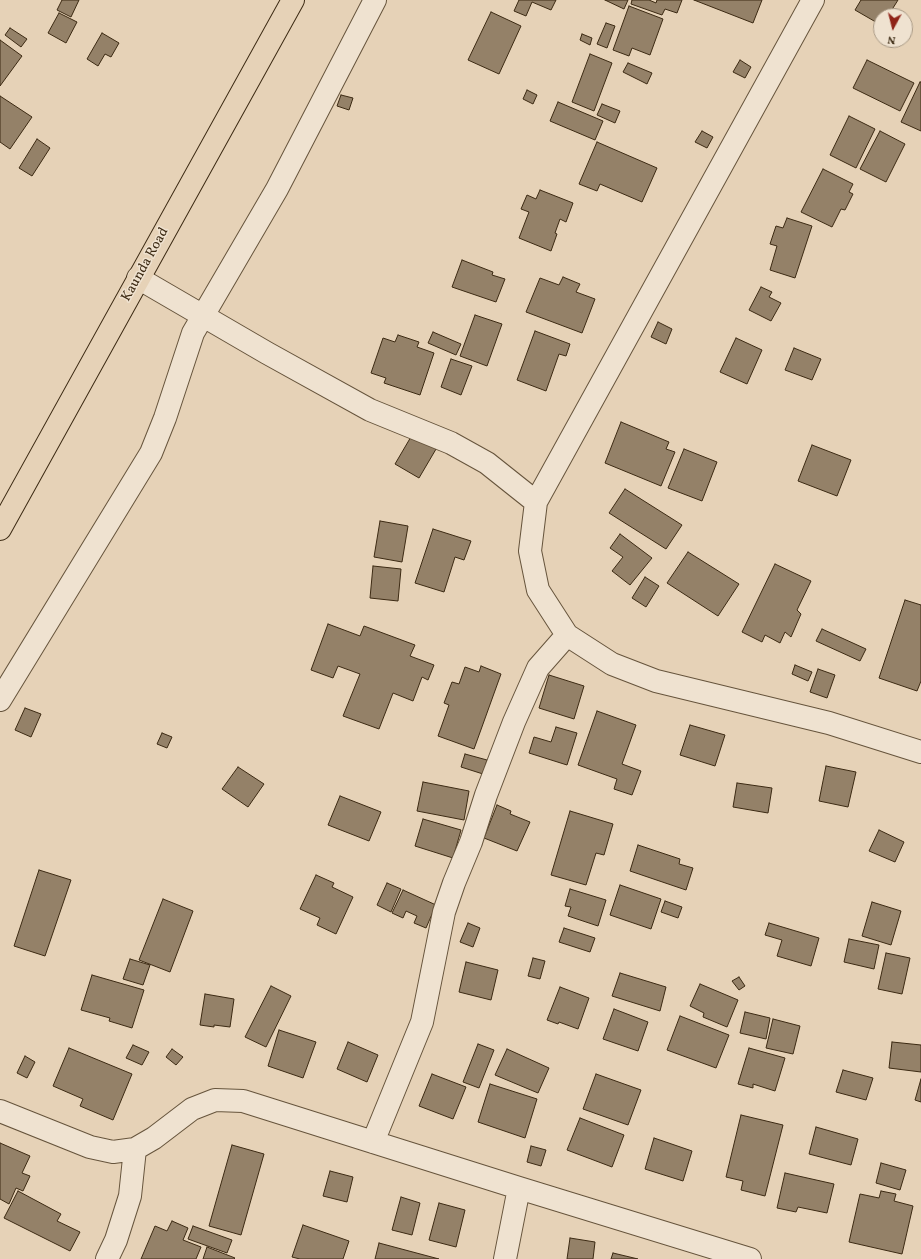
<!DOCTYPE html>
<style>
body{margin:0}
#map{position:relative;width:921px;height:1259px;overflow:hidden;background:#e6d2b7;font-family:Vollkorn,serif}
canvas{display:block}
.north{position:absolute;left:873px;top:8px;width:40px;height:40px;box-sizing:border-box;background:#efe2d0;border:1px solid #a79884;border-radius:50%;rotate:187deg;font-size:11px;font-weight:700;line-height:16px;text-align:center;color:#3c2a13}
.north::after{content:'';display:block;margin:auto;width:14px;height:18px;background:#8f2418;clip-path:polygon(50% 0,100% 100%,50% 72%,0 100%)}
</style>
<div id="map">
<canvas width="921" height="1259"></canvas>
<div class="north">N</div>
</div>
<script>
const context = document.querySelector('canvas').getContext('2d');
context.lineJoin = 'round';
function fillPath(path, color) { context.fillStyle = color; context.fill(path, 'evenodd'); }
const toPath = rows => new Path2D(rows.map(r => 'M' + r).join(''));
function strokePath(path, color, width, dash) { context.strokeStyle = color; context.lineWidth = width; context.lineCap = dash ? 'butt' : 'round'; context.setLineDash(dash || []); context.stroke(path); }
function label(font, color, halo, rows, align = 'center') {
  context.font = font + ' Vollkorn,serif'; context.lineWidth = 3; context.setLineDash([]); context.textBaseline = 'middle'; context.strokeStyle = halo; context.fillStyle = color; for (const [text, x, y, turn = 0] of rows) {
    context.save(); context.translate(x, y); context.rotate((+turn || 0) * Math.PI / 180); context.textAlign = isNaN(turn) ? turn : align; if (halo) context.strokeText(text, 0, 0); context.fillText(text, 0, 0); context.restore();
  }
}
const building = toPath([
 [62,0,79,0,71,17,57,10,62,0],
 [519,0,556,0,551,10,532,2,526,16,514,11,519,0],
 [605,0,628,0,624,9,605,0],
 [632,0,649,0,656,3,657,0,682,0,677,13,665,9,662,15,631,4,632,0],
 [694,0,762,0,753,23,694,0],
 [861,0,898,0,888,16,881,16,881,25,855,10,861,0],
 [629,6,663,19,650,55,632,48,629,56,613,50,629,6],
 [491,12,521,26,499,74,468,60,491,12],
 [59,13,77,22,66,43,48,33,59,13],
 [606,23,615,26,607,48,597,44,606,23],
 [10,28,27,39,21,47,5,35,10,28],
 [102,33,119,43,111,57,105,54,98,66,87,59,102,33],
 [582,34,592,38,590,45,580,40,582,34],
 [0,40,22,56,0,86,0,40],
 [590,54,612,63,594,111,572,102,590,54],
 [740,60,751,67,745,78,733,72,740,60],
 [867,60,914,83,900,111,853,88,867,60],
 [628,63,652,73,647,84,623,72,628,63],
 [920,82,921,82,921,131,901,122,920,82],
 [527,90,537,95,533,104,523,99,527,90],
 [341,95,353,98,349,110,337,106,341,95],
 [0,96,32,117,10,149,0,142,0,96],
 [558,102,603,121,595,140,550,121,558,102],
 [602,104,620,111,615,123,597,115,602,104],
 [849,116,875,129,856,168,830,155,849,116],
 [702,131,713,137,707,148,695,142,702,131],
 [880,131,905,144,886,182,860,169,880,131],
 [37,139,50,148,32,176,19,168,37,139],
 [597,142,657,168,642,202,600,184,597,191,579,184,597,142],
 [823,169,853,184,849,192,853,194,845,210,841,209,832,227,801,212,823,169],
 [540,190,573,203,566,222,560,219,555,233,557,234,551,251,519,238,529,212,521,209,527,195,536,199,540,190],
 [787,218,812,226,795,278,770,270,777,246,770,244,776,226,783,228,787,218],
 [462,260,493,272,492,275,505,279,496,302,452,287,462,260],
 [563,277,580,284,576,292,595,299,582,333,526,312,540,278,559,285,563,277],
 [761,287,772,292,769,297,781,303,771,321,749,310,761,287],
 [475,315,502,324,487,366,460,356,475,315],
 [658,322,672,329,666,344,651,337,658,322],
 [535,331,570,344,566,356,559,354,546,391,517,380,535,331],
 [433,332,461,344,456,355,428,343,433,332],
 [398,335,419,342,417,347,434,353,420,395,384,383,386,378,371,373,383,338,395,342,398,335],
 [736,338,762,350,747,384,720,372,736,338],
 [794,348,821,359,812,380,785,370,794,348],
 [451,359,472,366,461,395,441,387,451,359],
 [621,422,669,442,666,449,675,452,661,486,605,463,621,422],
 [415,430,439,444,419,478,395,464,415,430],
 [812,445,851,460,837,496,798,481,812,445],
 [684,449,717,462,702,501,668,488,684,449],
 [625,489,682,525,666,549,609,513,625,489],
 [380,521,408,526,402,562,374,557,380,521],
 [433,529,471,541,464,560,455,557,444,592,415,583,433,529],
 [620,534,652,558,630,585,612,571,623,557,610,548,620,534],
 [688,552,739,584,718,616,667,583,688,552],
 [775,564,811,581,797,610,801,614,791,637,785,632,780,643,765,635,762,642,742,632,775,564],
 [373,566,401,569,398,601,370,598,373,566],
 [645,577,659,586,646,607,632,598,645,577],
 [905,600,921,605,921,681,917,691,879,678,905,600],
 [328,624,360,636,364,626,415,645,410,656,434,665,428,680,422,677,413,701,393,693,379,729,343,716,360,674,338,666,333,678,311,670,328,624],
 [822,629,866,649,860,661,816,641,822,629],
 [795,665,812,672,808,681,792,674,795,665],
 [481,666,501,674,474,749,438,736,449,705,444,703,452,682,459,684,465,667,479,672,481,666],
 [818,669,835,675,827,698,810,692,818,669],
 [549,675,584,686,574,719,539,708,549,675],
 [25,708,41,714,31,737,15,730,25,708],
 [597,711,636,725,622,764,641,771,632,795,614,789,617,779,578,765,597,711],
 [690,725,725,735,715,766,680,755,690,725],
 [556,727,577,733,567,765,529,753,534,737,551,742,556,727],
 [162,733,172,737,167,748,157,744,162,733],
 [465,754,487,760,483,774,461,767,465,754],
 [826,766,856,772,848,807,819,801,826,766],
 [238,767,264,784,248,807,222,789,238,767],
 [423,782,469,791,464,820,417,811,423,782],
 [737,783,772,788,768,813,733,807,737,783],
 [340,796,381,812,369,841,328,825,340,796],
 [497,805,511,811,510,814,530,822,517,851,484,838,497,805],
 [570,811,613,824,604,855,596,853,586,885,551,875,570,811],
 [423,819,461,830,453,858,415,846,423,819],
 [879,830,904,842,895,862,869,851,879,830],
 [638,845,680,859,679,864,693,868,686,890,630,871,638,845],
 [39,870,71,880,45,956,14,946,39,870],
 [316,875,334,883,332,887,353,897,336,934,317,925,320,918,300,909,316,875],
 [387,883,401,889,391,912,377,905,387,883],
 [620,885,661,899,651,929,610,915,620,885],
 [570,889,606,900,598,926,568,916,571,907,565,906,570,889],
 [403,890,436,905,426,928,414,923,417,916,406,911,403,918,392,913,403,890],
 [163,899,193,911,170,972,139,960,163,899],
 [665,901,682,907,678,918,661,912,665,901],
 [872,902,901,911,891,945,862,936,872,902],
 [468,923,480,928,473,947,460,942,468,923],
 [769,923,819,938,811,966,777,956,782,940,765,935,769,923],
 [564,928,595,938,590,952,559,942,564,928],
 [849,939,879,945,874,969,844,962,849,939],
 [886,953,910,958,902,994,878,989,886,953],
 [533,958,545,961,540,979,528,976,533,958],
 [130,959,150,965,143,985,123,979,130,959],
 [466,962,498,970,491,1000,459,992,466,962],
 [620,973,666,987,660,1011,612,996,620,973],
 [92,975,144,990,132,1028,109,1021,110,1018,81,1010,92,975],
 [739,977,745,986,739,990,732,981,739,977],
 [700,984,738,1000,727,1027,703,1017,704,1013,690,1006,700,984],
 [271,986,291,996,266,1047,245,1037,271,986],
 [560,987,589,998,578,1029,559,1022,558,1024,547,1020,560,987],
 [205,994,234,999,230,1027,214,1025,214,1027,200,1025,205,994],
 [614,1009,648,1022,638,1051,603,1039,614,1009],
 [745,1012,770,1018,766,1039,740,1033,745,1012],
 [680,1016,729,1035,716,1068,667,1050,680,1016],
 [773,1019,800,1026,793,1054,766,1048,773,1019],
 [279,1030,316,1042,303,1078,268,1066,279,1030],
 [348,1042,378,1055,367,1082,337,1069,348,1042],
 [892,1042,921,1045,921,1072,889,1068,892,1042],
 [478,1044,494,1050,479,1088,463,1082,478,1044],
 [133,1045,149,1052,142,1065,126,1058,133,1045],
 [69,1048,132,1074,113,1120,80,1106,83,1099,53,1086,69,1048],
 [749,1048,785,1058,775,1091,753,1084,753,1088,738,1084,749,1048],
 [172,1049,183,1057,176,1065,166,1057,172,1049],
 [507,1049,549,1068,538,1093,495,1075,507,1049],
 [25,1056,35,1062,27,1078,17,1073,25,1056],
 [843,1070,873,1078,866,1100,836,1092,843,1070],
 [432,1074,466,1087,453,1119,419,1106,432,1074],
 [596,1074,641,1090,628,1125,583,1109,596,1074],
 [921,1079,921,1102,915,1100,921,1079],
 [490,1084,537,1099,525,1138,478,1122,490,1084],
 [741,1115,783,1125,765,1196,741,1190,743,1181,726,1177,741,1115],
 [580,1118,624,1135,612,1167,567,1150,580,1118],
 [816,1127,858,1139,851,1165,809,1154,816,1127],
 [654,1138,692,1151,683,1181,645,1169,654,1138],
 [0,1143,30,1156,22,1173,30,1176,23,1191,16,1188,9,1204,0,1199,0,1143],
 [232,1145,264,1154,241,1235,209,1226,232,1145],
 [531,1146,546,1150,541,1166,527,1162,531,1146],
 [881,1163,906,1170,900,1190,876,1183,881,1163],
 [330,1171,353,1177,347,1202,323,1196,330,1171],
 [785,1173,834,1184,827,1213,798,1207,796,1212,777,1208,785,1173],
 [18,1191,61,1214,57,1221,80,1232,70,1251,4,1218,18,1191],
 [881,1191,896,1194,894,1201,913,1206,902,1254,849,1242,860,1194,879,1198,881,1191],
 [401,1197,420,1203,412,1235,392,1230,401,1197],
 [439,1203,465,1210,456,1247,429,1240,439,1203],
 [172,1221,188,1228,183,1240,201,1247,196,1259,141,1259,155,1226,167,1231,172,1221],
 [303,1225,349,1241,343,1259,300,1259,292,1257,303,1225],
 [193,1226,232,1240,227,1253,188,1239,193,1226],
 [570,1238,595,1242,593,1259,567,1259,570,1238],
 [379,1243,439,1259,375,1259,379,1243],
 [207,1247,235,1258,234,1259,203,1259,207,1247],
 [613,1253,638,1259,611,1259,613,1253]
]);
fillPath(building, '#948168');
strokePath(building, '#3c2a13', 1);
const minor = toPath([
 [813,0,536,502,530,551,538,590,567,635,612,664,656,681,829,723,921,752],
 [138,278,267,353,370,410,451,443,487,463,536,502],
 [0,700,151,453,165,418,193,333,277,189,375,0],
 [0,1111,90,1147,113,1152,135,1149,154,1138,192,1109,215,1100,243,1101,519,1188,750,1259],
 [373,1142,422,1022,444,912,454,883,471,842,486,795,514,722,538,668,567,635],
 [107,1259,116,1240,130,1196,135,1149],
 [505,1259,519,1188]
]);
const major = toPath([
 [0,529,293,0]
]);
strokePath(minor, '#66543c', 24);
strokePath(major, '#3c2a13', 24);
strokePath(minor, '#efe2d0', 22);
strokePath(major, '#e6d2b7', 22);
label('14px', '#3c2a13', '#efe2d0', [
 ["Kaunda Road",146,265,-61]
]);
</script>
